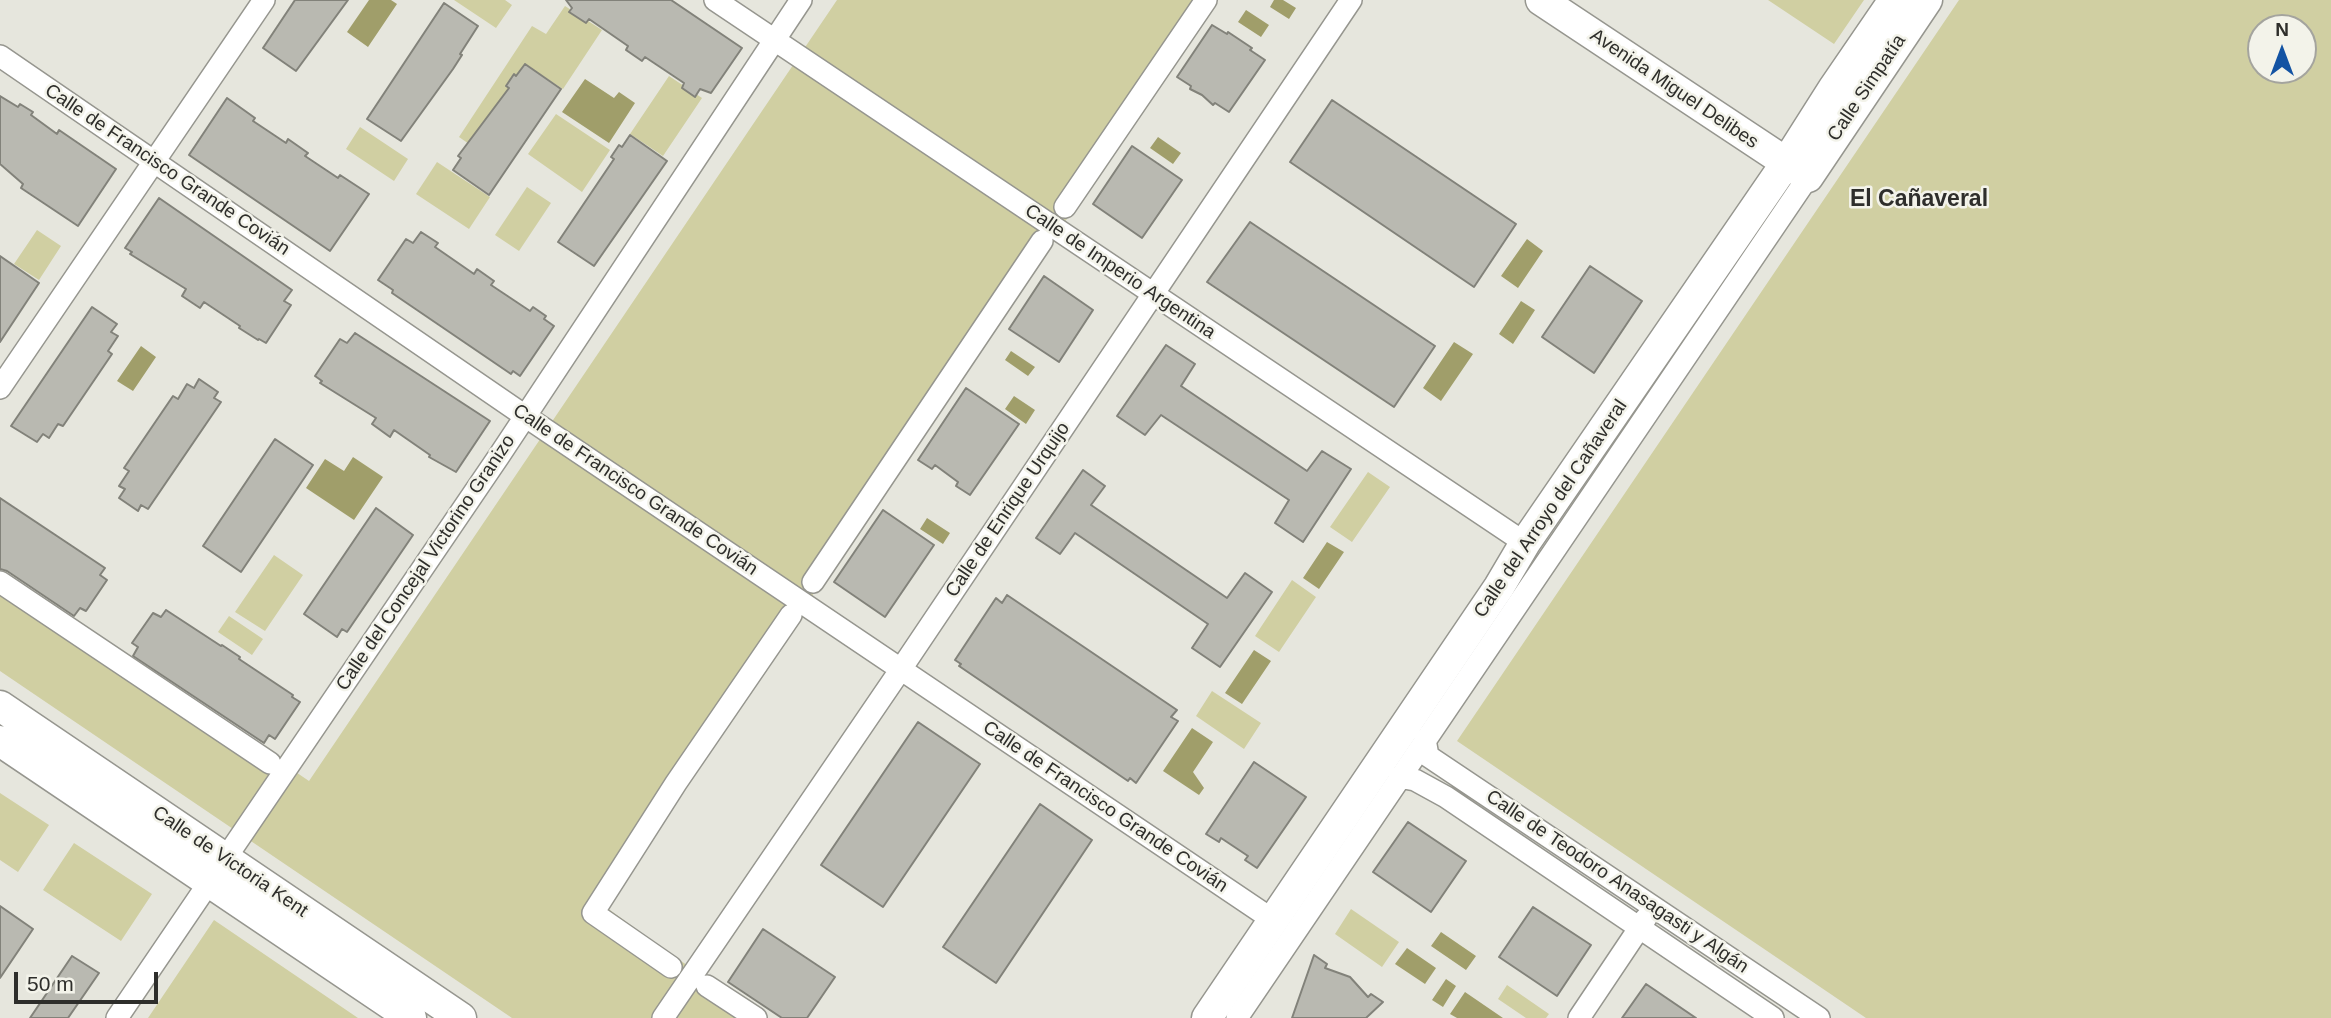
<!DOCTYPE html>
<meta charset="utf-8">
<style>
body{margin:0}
#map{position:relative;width:2331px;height:1018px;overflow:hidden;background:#e6e6dd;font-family:Helvetica,sans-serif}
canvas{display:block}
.north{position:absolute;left:2247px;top:14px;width:70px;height:70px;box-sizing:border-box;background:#f3f3ea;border:2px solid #a4a49e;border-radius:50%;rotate:0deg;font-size:19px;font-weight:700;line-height:28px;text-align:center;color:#2e2e2b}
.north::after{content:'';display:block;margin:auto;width:24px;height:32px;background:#1353a3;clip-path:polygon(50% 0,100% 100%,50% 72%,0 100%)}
.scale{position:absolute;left:14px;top:972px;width:144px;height:32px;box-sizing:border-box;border:4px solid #2e2e2b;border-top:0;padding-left:9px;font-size:21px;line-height:24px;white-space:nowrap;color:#2e2e2b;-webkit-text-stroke:5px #f3f3ea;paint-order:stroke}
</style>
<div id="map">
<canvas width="2331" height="1018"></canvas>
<div class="north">N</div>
<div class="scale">50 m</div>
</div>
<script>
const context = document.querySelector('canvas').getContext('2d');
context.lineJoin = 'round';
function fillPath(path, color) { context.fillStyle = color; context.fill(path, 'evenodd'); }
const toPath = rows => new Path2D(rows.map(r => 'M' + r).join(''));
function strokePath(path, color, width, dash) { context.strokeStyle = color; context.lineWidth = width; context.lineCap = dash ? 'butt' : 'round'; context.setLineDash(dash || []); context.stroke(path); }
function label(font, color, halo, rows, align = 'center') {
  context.font = font + ' Helvetica,sans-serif'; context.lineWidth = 5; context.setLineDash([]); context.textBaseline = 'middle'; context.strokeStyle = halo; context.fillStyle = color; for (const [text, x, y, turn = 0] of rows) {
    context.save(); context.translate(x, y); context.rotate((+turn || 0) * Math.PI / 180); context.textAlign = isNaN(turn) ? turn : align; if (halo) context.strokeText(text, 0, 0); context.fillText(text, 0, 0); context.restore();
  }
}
fillPath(toPath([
 [454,0,505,0,512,5,496,28],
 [837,0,1215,0,603,905,672,955,766,1018,512,1018,0,671,0,572,309,781],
 [1768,0,1864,0,1834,44],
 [1959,0,2331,0,2331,1018,1866,1018,1457,741],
 [2261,28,2303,28,2303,70,2261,70],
 [565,6,602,30,563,89,526,65,472,146,459,137,532,26,546,34],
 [669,76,702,98,663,156,630,134],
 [556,114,610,150,582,192,528,154],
 [360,127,408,159,394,181,346,149],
 [437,162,490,197,469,229,416,194],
 [527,187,551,203,519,251,495,235],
 [37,230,61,246,39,280,14,264],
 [1368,472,1390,487,1352,542,1330,527],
 [274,555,303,575,265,631,235,612],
 [1292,580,1316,597,1279,652,1255,636],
 [229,616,263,639,252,655,218,632],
 [1212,691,1261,723,1244,749,1196,716],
 [0,793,49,825,18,872,0,860],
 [74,843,152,894,121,941,43,890],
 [1351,909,1399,942,1382,967,1335,934],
 [214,920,358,1018,148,1018],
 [1507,985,1549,1014,1546,1018,1526,1018,1498,999]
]), '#d0cfa2');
fillPath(toPath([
 [369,0,391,0,397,4,368,47,347,32],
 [1274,0,1283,0,1296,8,1289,19,1270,7],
 [1246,10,1269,25,1261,37,1238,22],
 [585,79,614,98,619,92,635,103,609,143,562,112],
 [1158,137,1181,153,1173,164,1150,148],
 [1527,239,1543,251,1518,288,1501,276],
 [1521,301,1535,310,1513,344,1499,334],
 [1454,342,1473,354,1441,401,1423,388],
 [141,346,156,357,133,391,117,381],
 [1011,351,1035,367,1028,376,1005,360],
 [1014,396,1035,410,1026,424,1005,409],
 [353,457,383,477,354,520,306,488,325,459,344,471],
 [927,518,950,533,943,544,920,529],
 [1327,542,1344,552,1319,589,1303,578],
 [1254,650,1271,661,1242,704,1225,693],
 [1192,728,1213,742,1193,772,1204,788,1199,795,1163,771],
 [1441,932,1476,956,1466,970,1431,946],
 [1407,948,1436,968,1425,984,1395,964],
 [1446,979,1456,986,1443,1007,1432,1000],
 [1465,992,1503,1018,1457,1018,1450,1014]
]), '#a09e6a');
const building = toPath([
 [295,0,348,0,296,71,263,48,295,0],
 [566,0,671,0,742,48,711,93,700,89,695,97,682,88,684,83,645,57,642,61,626,50,628,46,589,19,586,23,569,12,572,8,566,0],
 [444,3,478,26,460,54,462,55,453,69,401,141,367,119,444,3],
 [1212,25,1227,34,1228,32,1252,48,1250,50,1265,60,1229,112,1215,103,1213,105,1202,95,1190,89,1191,86,1177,77,1212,25],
 [525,64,561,89,489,195,453,170,461,158,458,156,509,88,506,86,514,74,516,76,525,64],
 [0,96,18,107,20,104,33,112,31,115,57,134,59,130,116,169,78,226,21,188,23,184,0,164,0,96],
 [227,98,255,118,253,121,286,143,288,139,308,153,305,156,338,178,340,175,369,194,330,251,189,155,227,98],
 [1332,100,1516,224,1474,287,1290,162,1332,100],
 [630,135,667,161,594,266,558,242,614,159,611,157,619,145,622,147,630,135],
 [1132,146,1182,180,1142,238,1093,204,1132,146],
 [159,198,292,290,284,301,291,305,266,343,259,339,258,340,239,328,240,326,204,302,200,308,182,296,186,289,130,254,132,252,125,248,159,198],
 [1250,222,1435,346,1394,407,1207,282,1250,222],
 [421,232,438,243,435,247,474,274,477,269,494,281,491,285,530,311,533,307,546,316,544,319,554,326,520,376,513,371,511,374,392,293,393,290,378,280,406,239,413,243,421,232],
 [0,256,39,283,0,342,0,256],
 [1590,266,1642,301,1594,373,1542,337,1590,266],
 [1044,276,1093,310,1059,362,1009,329,1044,276],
 [92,307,117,324,111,332,118,336,108,351,112,354,63,426,58,424,49,438,43,434,37,442,11,426,92,307],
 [355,333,490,421,456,472,429,457,430,455,394,430,390,437,372,424,376,418,320,383,322,381,315,376,340,339,347,343,355,333],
 [1166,345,1195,364,1181,386,1307,471,1322,451,1351,469,1303,542,1275,523,1289,500,1161,415,1145,435,1117,416,1166,345],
 [199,379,218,392,214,398,221,402,148,509,141,505,138,511,119,498,125,489,119,486,129,471,124,468,173,396,178,399,187,384,194,388,199,379],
 [966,388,1019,424,970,495,956,486,958,482,935,465,932,469,918,460,966,388],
 [275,439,313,465,241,572,203,546,275,439],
 [1083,470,1105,486,1091,505,1227,598,1245,573,1272,592,1220,667,1192,648,1208,624,1075,533,1060,554,1036,538,1083,470],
 [0,498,105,568,100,575,107,580,86,611,80,608,74,616,7,571,0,569,0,498],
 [376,508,413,535,347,632,342,629,337,637,304,614,376,508],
 [883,510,934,545,885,617,834,582,883,510],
 [1007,595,1177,710,1171,717,1178,721,1136,783,1130,778,1128,781,959,666,961,664,955,660,996,598,1002,603,1007,595],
 [166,610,221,646,222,645,240,657,239,659,293,695,292,697,300,702,275,739,269,735,264,743,133,656,138,647,132,643,153,613,161,617,166,610],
 [918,722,980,764,883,907,821,865,918,722],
 [1254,762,1306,797,1257,868,1245,860,1248,856,1221,838,1219,842,1206,834,1254,762],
 [1040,804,1092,840,996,983,943,947,1040,804],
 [1408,822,1466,861,1431,912,1373,872,1408,822],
 [0,906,33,929,0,978,0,906],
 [1533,907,1591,945,1557,996,1499,957,1533,907],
 [763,929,835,977,807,1018,782,1018,728,982,763,929],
 [1314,955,1327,964,1325,968,1350,977,1368,997,1371,994,1383,1002,1366,1018,1292,1018,1314,955],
 [72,956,99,973,68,1018,30,1018,72,956],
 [1646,984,1696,1018,1622,1018,1646,984]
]);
fillPath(building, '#b9b9b1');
strokePath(building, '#82827a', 2);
const street = toPath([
 [715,0,1525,543],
 [0,56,525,416,1273,920],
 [1065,207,1206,0],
 [0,388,264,0],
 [0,582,270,763],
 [813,582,1042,241],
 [1425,739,1428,756,1819,1018],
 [1399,777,1415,780,1446,797,1773,1018],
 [671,967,593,913,676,783,791,615],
 [707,986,756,1018],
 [117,1018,499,456,801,0],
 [663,1018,901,669,1351,0],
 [1237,1018,1808,177],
 [1579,1018,1646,918]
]);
const secondary = toPath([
 [1541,0,1808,177,1927,0],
 [0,706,461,1018],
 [0,741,411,1018],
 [1207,1018,1499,587,1525,543,1786,163,1833,89,1894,0]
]);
strokePath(street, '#96968f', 24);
strokePath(secondary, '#96968f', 33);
strokePath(street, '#fff', 21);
strokePath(secondary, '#fff', 30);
label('19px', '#2e2e2b', '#f3f3ea', [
 ["Calle Simpatía",1867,88,-56],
 ["Avenida Miguel Delibes",1674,89,34],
 ["Calle de Francisco Grande Covián",167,170,34],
 ["Calle de Imperio Argentina",1120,272,34],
 ["Calle de Francisco Grande Covián",635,490,34],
 ["Calle del Arroyo del Cañaveral",1551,509,-56],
 ["Calle de Enrique Urquijo",1008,510,-56],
 ["Calle del Concejal Victorino Granizo",426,563,-56],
 ["Calle de Francisco Grande Covián",1105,807,34],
 ["Calle de Victoria Kent",230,862,34],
 ["Calle de Teodoro Anasagasti y Algán",1617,882,34]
]);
label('bold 23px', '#2e2e2b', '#f3f3ea', [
 ["El Cañaveral",1919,200]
]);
</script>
